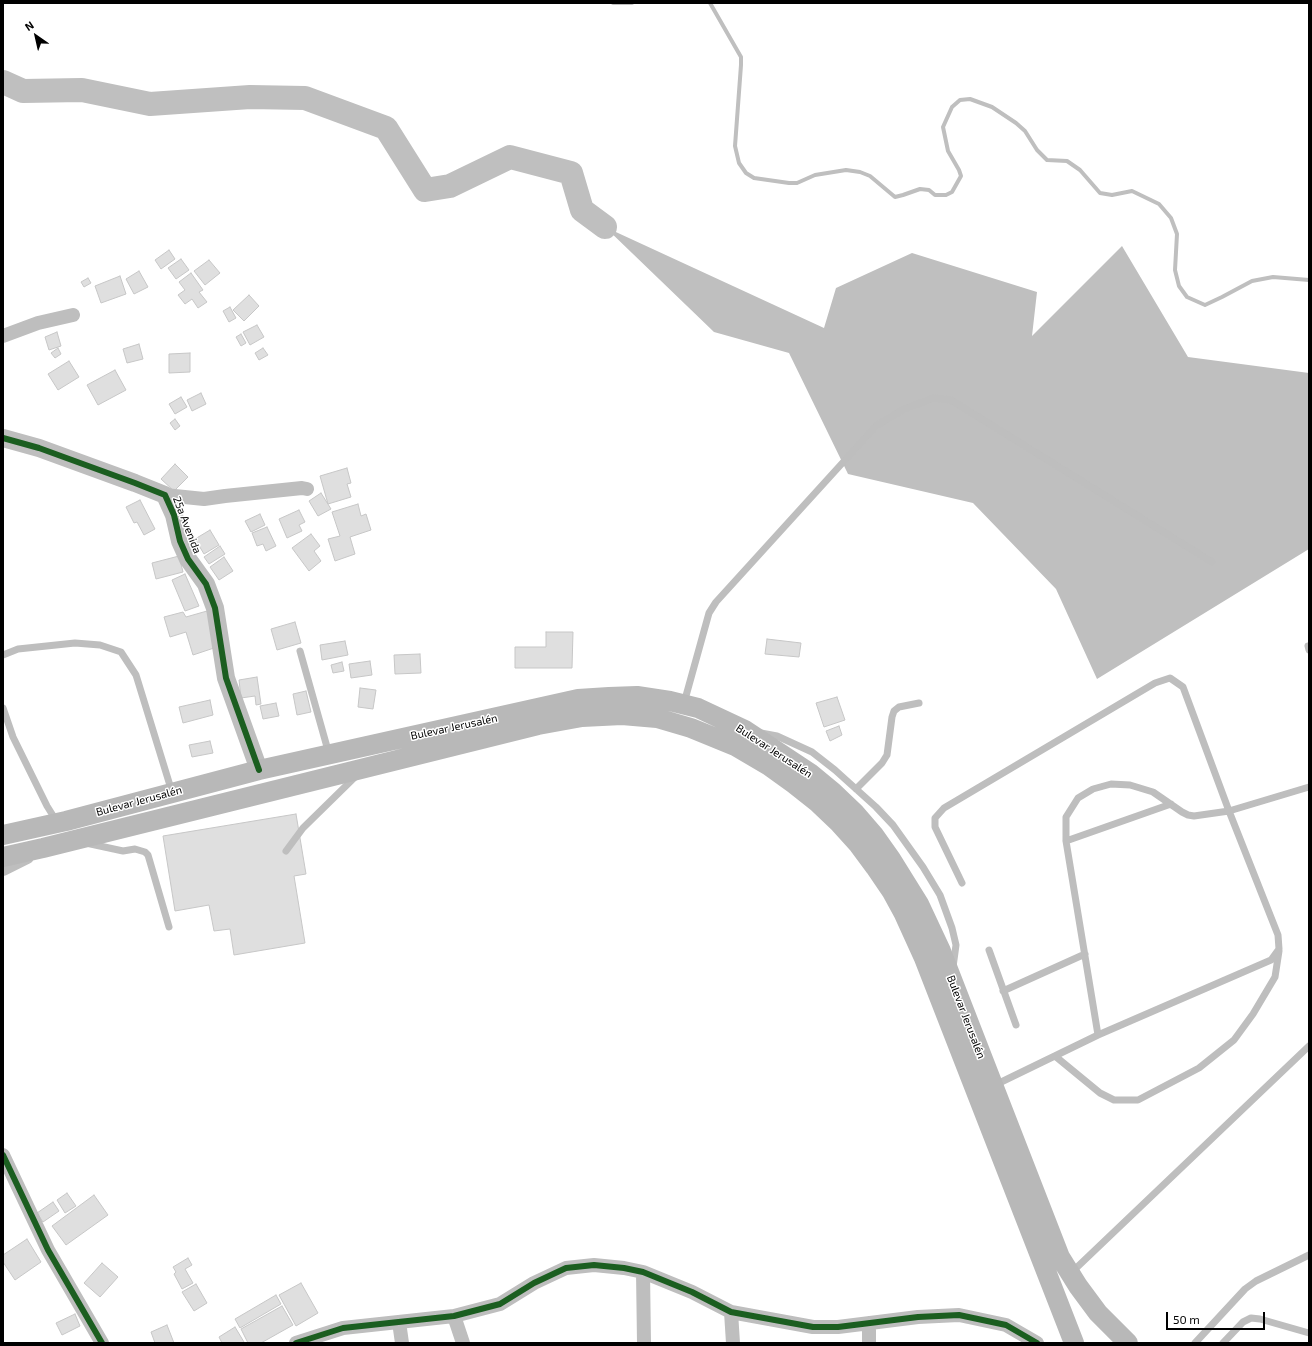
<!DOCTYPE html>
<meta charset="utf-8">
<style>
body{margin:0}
#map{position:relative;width:1312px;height:1346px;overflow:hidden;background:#fff;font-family:"Exo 2",sans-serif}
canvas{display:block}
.frame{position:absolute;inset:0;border:4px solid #000;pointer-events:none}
.north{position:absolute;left:16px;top:16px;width:40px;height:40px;-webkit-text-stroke:3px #fff;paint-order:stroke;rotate:326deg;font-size:11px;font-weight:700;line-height:16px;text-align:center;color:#000}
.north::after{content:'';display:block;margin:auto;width:14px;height:18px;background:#000;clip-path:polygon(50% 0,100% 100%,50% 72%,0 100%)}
.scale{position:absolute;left:1166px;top:1312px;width:99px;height:18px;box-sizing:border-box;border:2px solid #000;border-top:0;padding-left:5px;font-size:12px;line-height:14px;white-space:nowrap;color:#000;-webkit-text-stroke:3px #fff;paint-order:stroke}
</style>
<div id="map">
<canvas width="1312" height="1346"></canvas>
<div class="frame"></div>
<div class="north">N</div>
<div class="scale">50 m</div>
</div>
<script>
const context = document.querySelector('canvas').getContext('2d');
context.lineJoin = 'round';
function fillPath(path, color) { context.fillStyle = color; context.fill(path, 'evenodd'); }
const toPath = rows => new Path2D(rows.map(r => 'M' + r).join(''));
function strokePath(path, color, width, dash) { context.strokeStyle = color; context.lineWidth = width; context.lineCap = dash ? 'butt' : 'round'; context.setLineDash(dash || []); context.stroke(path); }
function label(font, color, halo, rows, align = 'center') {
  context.font = font + ' "Exo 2",sans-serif'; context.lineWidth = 3; context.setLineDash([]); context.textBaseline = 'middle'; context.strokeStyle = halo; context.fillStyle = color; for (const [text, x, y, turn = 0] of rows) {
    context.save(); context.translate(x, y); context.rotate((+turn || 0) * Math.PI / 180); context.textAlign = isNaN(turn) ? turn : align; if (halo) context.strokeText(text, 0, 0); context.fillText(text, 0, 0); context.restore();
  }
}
fillPath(toPath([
 [605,227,824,328,836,288,912,253,1037,292,1032,336,1122,246,1188,357,1309,373,1309,549,1097,679,1056,589,973,503,848,474,789,353,714,332]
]), '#bfbfbf');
strokePath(toPath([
 [613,3,632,3],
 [710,3,741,57,741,65,735,146,739,163,746,173,754,178,789,183,797,183,815,175,846,170,860,172,870,176,895,197,903,195,920,189,929,190,935,195,946,195,952,192,961,176,959,170,948,151,943,127,952,107,960,100,970,99,992,107,1016,123,1025,131,1037,150,1047,160,1067,161,1080,170,1100,193,1112,195,1132,191,1159,204,1171,218,1177,234,1175,270,1179,286,1187,297,1205,305,1222,297,1252,281,1273,277,1309,280]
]), '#bfbfbf', 4);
strokePath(toPath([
 [3,82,23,91,82,90,150,104,250,97,305,98,386,128,425,190,450,186,510,157,571,173,582,210,605,227]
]), '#bfbfbf', 24);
const building = toPath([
 [169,250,175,259,161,269,155,260,169,250],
 [181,259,189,270,176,279,168,268,181,259],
 [209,260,220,273,205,285,194,271,209,260],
 [139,271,148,287,134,294,126,279,139,271],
 [191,273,203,290,199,292,207,302,198,308,192,299,185,304,178,295,185,290,179,282,191,273],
 [120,276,126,294,101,303,95,286,120,276],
 [88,278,91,283,84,287,81,282,88,278],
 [249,295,259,306,244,321,233,310,249,295],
 [230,307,236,318,229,322,223,311,230,307],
 [257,325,264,337,250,345,243,332,257,325],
 [57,332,61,346,49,350,45,337,57,332],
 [241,334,246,343,241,346,236,337,241,334],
 [139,344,143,359,127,363,123,349,139,344],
 [58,348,61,354,55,358,51,353,58,348],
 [263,348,268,355,259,360,255,353,263,348],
 [190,353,190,372,169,373,169,354,190,353],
 [69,361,79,377,58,390,48,374,69,361],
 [115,370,126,390,98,405,87,385,115,370],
 [201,393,206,404,192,411,187,400,201,393],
 [181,397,187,407,175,414,169,404,181,397],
 [175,419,180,426,175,430,170,423,175,419],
 [175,464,188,477,174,491,161,479,175,464],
 [347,468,351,483,347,484,351,497,328,504,320,476,347,468],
 [321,493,331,509,318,516,309,501,321,493],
 [140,500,155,529,144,535,137,522,134,523,126,507,140,500],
 [358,504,361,516,366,514,371,530,350,537,355,554,335,561,328,539,340,536,332,512,358,504],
 [299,510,305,522,299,525,302,531,287,538,279,519,299,510],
 [260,514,265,525,251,532,245,521,260,514],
 [267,527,276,546,266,551,263,544,257,546,252,533,267,527],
 [210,530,219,545,204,554,195,539,210,530],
 [311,534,320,546,314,551,321,561,309,571,292,548,311,534],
 [220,546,225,554,209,564,204,557,220,546],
 [179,556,183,572,156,579,152,563,179,556],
 [224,557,233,571,219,580,210,567,224,557],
 [185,574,199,606,185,611,172,580,185,574],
 [207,611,217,647,193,655,186,632,170,637,164,617,183,612,186,617,207,611],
 [295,622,301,643,277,650,271,629,295,622],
 [546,632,573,632,572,668,515,668,515,647,546,647,546,632],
 [767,639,801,643,799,657,765,654,767,639],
 [345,641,348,655,322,660,320,645,345,641],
 [420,654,421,673,395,674,394,655,420,654],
 [370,661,372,675,351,678,349,664,370,661],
 [342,662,344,671,333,673,331,665,342,662],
 [257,677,261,704,256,705,255,696,241,698,239,680,257,677],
 [360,688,376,690,373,709,358,707,360,688],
 [306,691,311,712,297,715,293,694,306,691],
 [837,697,845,720,824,727,816,703,837,697],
 [210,700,213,715,183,723,179,707,210,700],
 [276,703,279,716,263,719,260,706,276,703],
 [839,726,842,735,830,741,826,731,839,726],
 [210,741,213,753,192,757,189,745,210,741],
 [296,814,306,874,294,876,305,943,234,955,230,929,214,931,209,905,175,911,163,836,296,814],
 [67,1193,76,1206,65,1213,57,1200,67,1193],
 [94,1195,108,1215,66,1245,52,1226,94,1195],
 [53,1202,59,1211,43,1222,37,1213,53,1202],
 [27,1239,41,1262,15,1280,3,1262,3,1255,27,1239],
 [188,1258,192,1265,185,1269,193,1283,182,1289,174,1274,176,1272,173,1267,188,1258],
 [102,1263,118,1277,100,1297,84,1283,102,1263],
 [301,1283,318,1313,296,1326,279,1295,301,1283],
 [196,1284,207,1303,194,1311,182,1292,196,1284],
 [276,1295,281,1304,240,1328,235,1319,276,1295],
 [282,1306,293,1325,261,1343,248,1343,241,1329,282,1306],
 [75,1314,80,1326,62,1335,56,1323,75,1314],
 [167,1325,174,1343,155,1343,151,1332,167,1325],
 [235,1327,244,1342,242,1343,222,1343,219,1337,235,1327]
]);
fillPath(building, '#dfdfdf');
strokePath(building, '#c7c7c7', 1);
strokePath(toPath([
 [1308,646,1309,650],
 [300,651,329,754],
 [3,655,18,649,75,643,100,645,121,652,136,675,172,792],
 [684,703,709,613,716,602,876,426,904,409,934,398,951,400,1212,562],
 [3,708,13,737,47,806,57,822],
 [761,733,777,736,812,752,835,770,876,807,893,825,923,867,940,895,952,928,956,945,953,967],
 [856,789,882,763,887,755,892,717,894,711,899,707,919,703],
 [1066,841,1171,804],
 [86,843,123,851,135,849,145,852,148,855,169,927],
 [286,851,303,828,355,777],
 [962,883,935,827,935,818,944,808,1155,683,1170,678,1183,687,1229,811,1278,935,1279,949,1271,960,1098,1035,995,1085],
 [989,950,1016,1025],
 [1003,991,1085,954],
 [1098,1035,1066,841,1066,817,1078,798,1093,789,1111,784,1130,785,1153,792,1182,812,1188,815,1194,816,1229,811,1309,787],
 [1055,1056,1100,1093,1114,1100,1138,1100,1199,1068,1234,1040,1253,1014,1275,977,1279,951],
 [1072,1272,1309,1046],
 [1195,1343,1245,1289,1256,1281,1309,1255],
 [1223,1343,1243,1322,1251,1318,1260,1319,1309,1333]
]), '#bebebe', 7);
strokePath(toPath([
 [3,336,38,323,73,315],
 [165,495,204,499,225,496,302,488,307,489],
 [3,869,27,857],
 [3,1155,48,1250,102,1343],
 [643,1272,644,1343],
 [731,1312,733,1343],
 [454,1316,463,1343],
 [399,1322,402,1343],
 [296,1343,343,1328,454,1316,500,1304,534,1283,566,1268,594,1265,624,1268,643,1272,692,1292,731,1312,813,1327,838,1327,918,1317,959,1315,1006,1325,1037,1343],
 [869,1343,869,1323]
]), '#bebebe', 14);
strokePath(toPath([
 [3,438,39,448,135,483,165,495,174,515,180,541,188,559,206,584,215,608,226,678,259,770]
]), '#bebebe', 18);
strokePath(toPath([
 [3,835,66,821,259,770,578,699,609,697,637,696,670,701,698,708,745,730,810,773,833,792,855,813,874,835,891,859,919,904,941,951,1060,1257,1078,1286,1098,1313,1128,1343],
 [3,857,43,848,538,725,582,717,622,715,657,718,691,728,735,746,769,766,794,784,818,803,839,823,858,844,875,867,892,892,904,914,924,958,1074,1343]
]), '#b8b8b8', 20);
strokePath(toPath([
 [3,438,39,448,135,483,165,495,174,515,180,541,188,559,206,584,215,608,226,678,259,770],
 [3,1155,48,1250,102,1343],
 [296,1343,343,1328,454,1316,500,1304,534,1283,566,1268,594,1265,624,1268,643,1272,692,1292,731,1312,813,1327,838,1327,918,1317,959,1315,1006,1325,1037,1343]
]), '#1b5e20', 6);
label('11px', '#000', '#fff', [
 ["25a Avenida",187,525,69],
 ["Bulevar Jerusalén",454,727,-12],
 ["Bulevar Jerusalén",774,751,33],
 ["Bulevar Jerusalén",139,801,-15],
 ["Bulevar Jerusalén",966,1017,69]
]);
</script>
